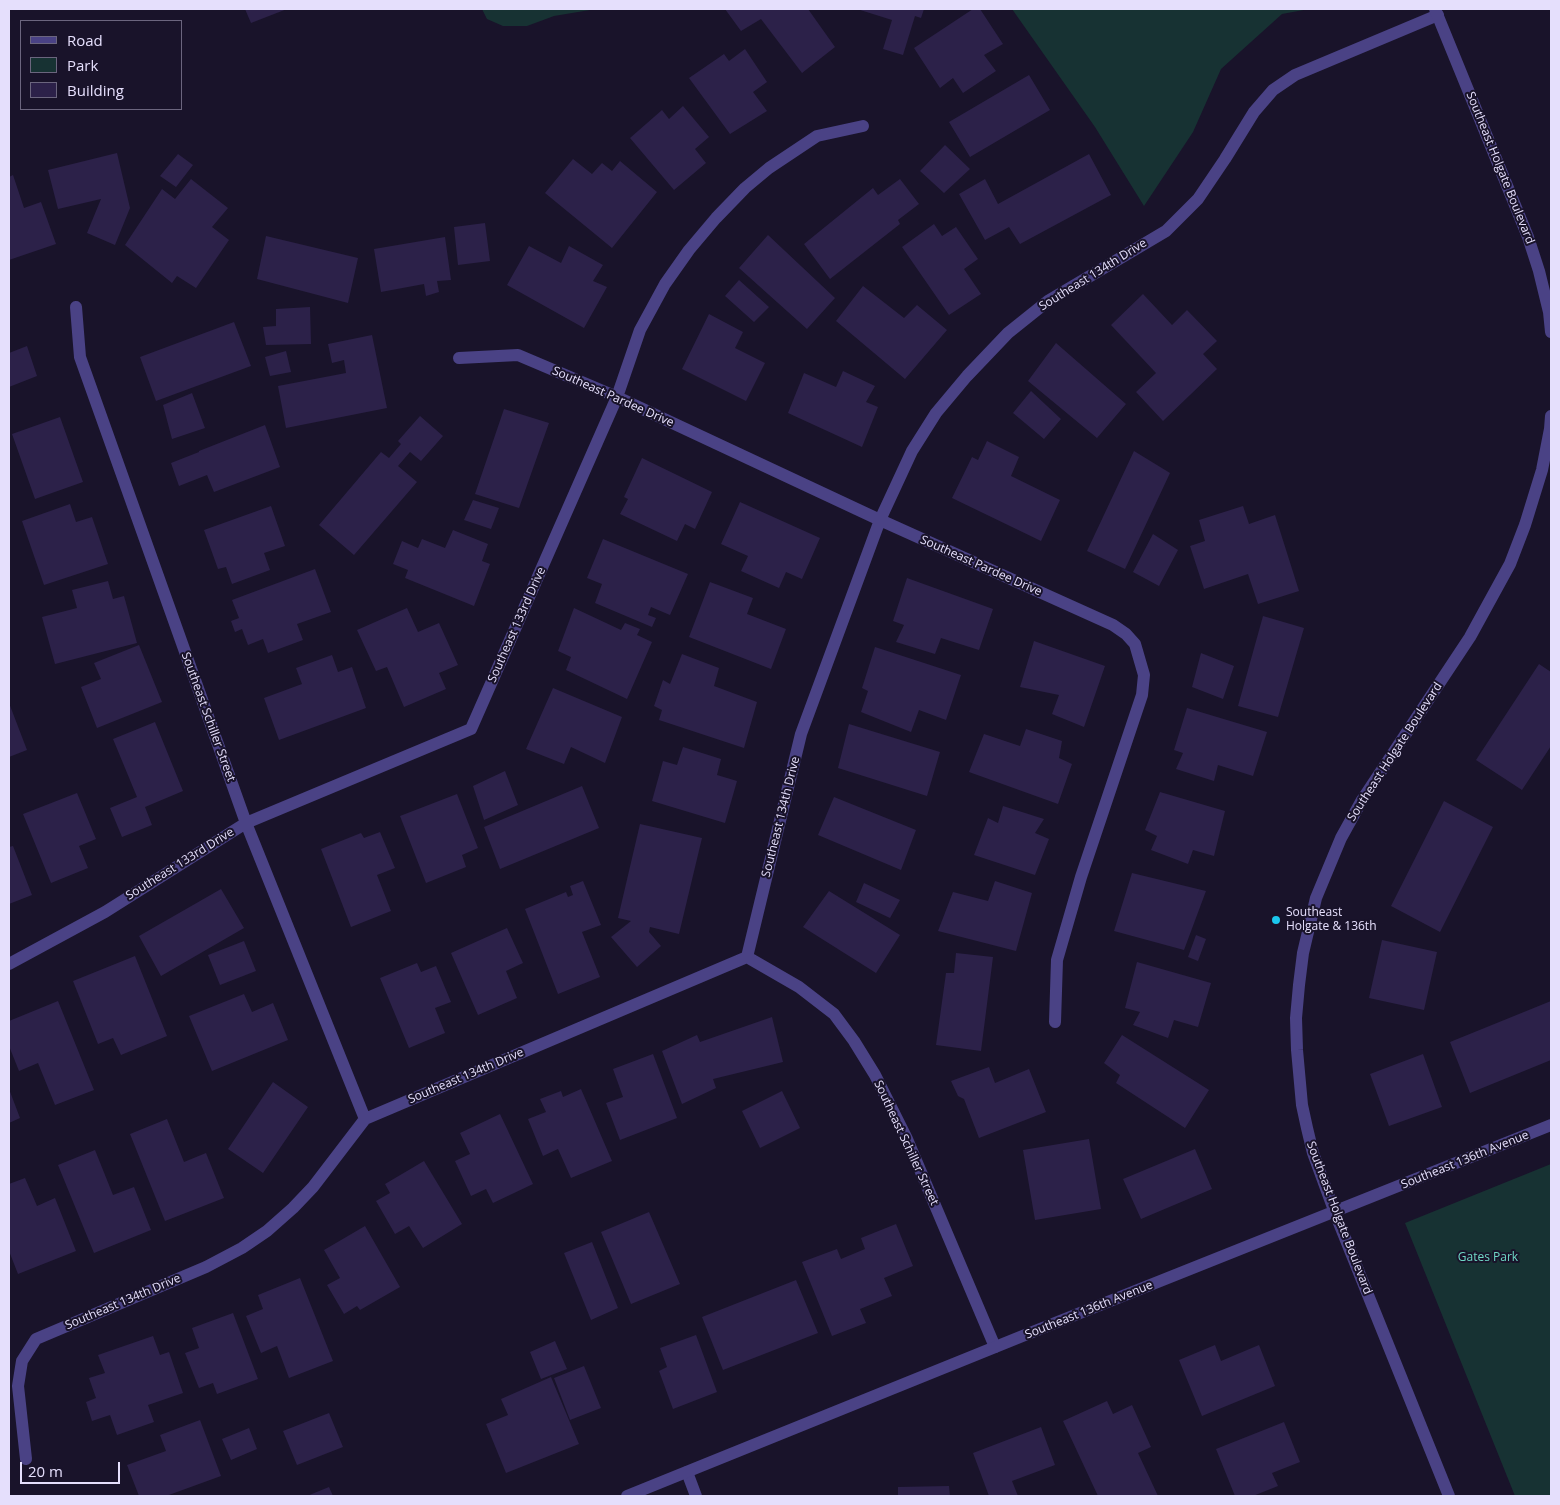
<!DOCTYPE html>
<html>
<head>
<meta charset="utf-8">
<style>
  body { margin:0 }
  #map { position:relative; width:1560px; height:1505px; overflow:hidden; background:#19132a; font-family:"Open Sans",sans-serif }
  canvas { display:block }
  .frame { position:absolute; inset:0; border:10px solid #e5dffc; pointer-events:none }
  .legend { position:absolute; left:20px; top:20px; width:162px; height:90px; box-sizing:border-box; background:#19132a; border:1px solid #6b657e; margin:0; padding:6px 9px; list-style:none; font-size:15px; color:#e5dffc }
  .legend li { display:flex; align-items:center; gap:10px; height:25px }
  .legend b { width:25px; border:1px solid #6b657e }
  .scale { position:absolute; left:20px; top:1462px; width:100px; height:22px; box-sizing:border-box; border:2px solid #e5dffc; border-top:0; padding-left:6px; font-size:15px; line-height:18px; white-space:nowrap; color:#e5dffc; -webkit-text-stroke:4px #19132a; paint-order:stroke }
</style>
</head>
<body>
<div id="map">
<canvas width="1560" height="1505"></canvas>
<div class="frame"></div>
<ul class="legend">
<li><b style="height:6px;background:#4a4285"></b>Road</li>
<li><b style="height:14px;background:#173233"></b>Park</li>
<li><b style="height:14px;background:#2c2149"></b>Building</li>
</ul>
<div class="scale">20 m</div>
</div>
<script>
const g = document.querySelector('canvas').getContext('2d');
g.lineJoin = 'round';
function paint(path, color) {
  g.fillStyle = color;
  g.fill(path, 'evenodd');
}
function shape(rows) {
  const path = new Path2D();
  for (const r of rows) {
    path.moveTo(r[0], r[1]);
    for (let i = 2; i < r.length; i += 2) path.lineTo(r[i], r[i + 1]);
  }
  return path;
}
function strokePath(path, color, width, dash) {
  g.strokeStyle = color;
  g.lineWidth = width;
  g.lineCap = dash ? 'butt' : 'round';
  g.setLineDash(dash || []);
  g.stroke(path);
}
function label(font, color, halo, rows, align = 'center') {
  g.font = font + ' "Open Sans",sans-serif';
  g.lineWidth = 4;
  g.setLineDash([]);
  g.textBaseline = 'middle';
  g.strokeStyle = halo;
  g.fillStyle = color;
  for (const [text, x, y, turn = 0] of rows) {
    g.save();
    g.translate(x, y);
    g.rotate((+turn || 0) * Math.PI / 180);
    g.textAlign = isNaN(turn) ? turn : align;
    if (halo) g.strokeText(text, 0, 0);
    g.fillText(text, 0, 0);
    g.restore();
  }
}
const green = shape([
  [482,9,596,9,554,16,527,26,503,26,487,19],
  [1012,9,1309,9,1282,14,1221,69,1193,132,1144,206,1095,127],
  [1551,1164,1551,1496,1515,1496,1405,1223]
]);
const building = shape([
  [245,9,287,9,251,23],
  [725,9,808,9,835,47,802,73,761,19,741,31],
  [857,9,924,9,921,18,915,16,903,55,883,49,892,20],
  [973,9,980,9,1003,44,984,55,996,71,963,93,953,78,940,88,914,48],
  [745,49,767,82,753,92,767,111,730,134,689,78,724,54,729,61],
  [1029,75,1050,110,970,157,949,122],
  [683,106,709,137,695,149,706,163,674,190,630,138,662,110,669,119],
  [945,145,970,169,944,193,920,171],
  [117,153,130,208,115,245,87,233,101,199,58,209,48,170],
  [178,154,193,165,176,187,160,176],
  [1089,154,1111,195,1020,244,1009,227,985,240,959,194,985,179,998,204],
  [573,159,592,174,602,163,612,171,620,161,657,192,612,248,545,193],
  [13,175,24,208,41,202,56,244,9,260,9,177],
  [191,179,228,208,212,227,229,240,196,288,177,276,172,283,125,245,162,189,175,199],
  [900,179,919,204,898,220,900,224,830,279,804,244,873,188,878,195],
  [485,223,490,261,458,265,454,227],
  [934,224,942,236,956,227,978,259,964,269,981,294,949,315,902,247],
  [768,235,835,298,807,329,739,268],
  [266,236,358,258,348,303,257,279],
  [445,237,451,280,437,281,439,292,426,296,424,284,381,292,374,249],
  [529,246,561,263,569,246,603,265,593,281,607,287,584,328,507,285],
  [739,280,769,307,754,322,725,296],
  [863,286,904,318,917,305,947,330,905,379,836,321],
  [1143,294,1172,325,1187,310,1217,341,1203,354,1217,369,1163,421,1136,392,1156,373,1111,325],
  [310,307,311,344,266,345,263,327,276,326,276,309],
  [709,314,743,332,735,348,765,363,746,401,682,369],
  [234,322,251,366,156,401,140,357],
  [372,335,387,408,286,428,278,386,346,373,344,360,332,363,328,344],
  [1056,343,1126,404,1097,438,1028,381],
  [27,346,37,376,9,387,9,353],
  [286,351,291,372,270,376,265,357],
  [843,371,875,386,866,402,878,407,862,447,788,413,804,373,836,387],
  [1031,391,1061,419,1044,439,1013,413],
  [192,393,205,428,172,439,163,405],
  [504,409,549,423,519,508,475,494],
  [420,416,443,436,421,461,410,452,398,466,417,482,354,555,319,525,381,452,389,458,401,444,398,441],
  [60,417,83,482,35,499,12,434],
  [265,425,280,467,214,492,207,475,179,486,171,463,199,452,199,451],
  [987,441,1019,457,1011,476,1060,500,1041,541,952,498,972,457,978,460],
  [1134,451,1170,473,1125,569,1087,551],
  [642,458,712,492,695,529,685,524,677,541,620,514,628,499,624,497],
  [473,500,499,508,491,529,464,520],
  [740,502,820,538,802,579,786,572,779,588,741,571,748,556,721,544],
  [70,504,76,522,92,517,108,564,44,585,22,521],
  [271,506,285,546,264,553,270,570,232,584,226,567,218,569,204,530],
  [1243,506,1249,524,1275,515,1299,591,1258,604,1248,574,1204,589,1190,546,1205,541,1199,520],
  [453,530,488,544,482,561,490,564,474,606,405,578,408,570,393,564,402,541,418,548,422,539,445,548],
  [1153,534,1178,550,1159,586,1133,572],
  [603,539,688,574,670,615,651,607,648,615,656,618,652,627,595,603,602,584,587,578],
  [315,569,331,612,297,624,303,640,268,653,263,639,248,645,242,629,235,632,231,621,239,618,232,600],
  [907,578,993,609,979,650,941,638,935,654,896,642,904,625,893,621],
  [108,581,113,599,124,596,137,643,55,664,42,617,77,608,72,590],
  [710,582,753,598,747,614,786,629,771,669,689,637],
  [407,608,418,632,439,623,458,665,439,673,446,689,404,707,387,667,376,671,357,630],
  [574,608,621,630,625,623,640,629,637,635,652,642,627,699,566,670,571,657,558,651],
  [1263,616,1304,628,1278,717,1238,706],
  [1034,641,1105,666,1084,727,1052,714,1059,695,1020,687],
  [139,645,162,702,97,728,81,687,101,679,94,663],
  [875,647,961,675,946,720,919,710,911,732,861,712,868,691,862,688],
  [1201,653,1234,666,1223,699,1192,687],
  [682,654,719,668,714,686,757,702,744,748,659,720,662,710,654,706,663,680,670,684],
  [332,655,338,672,352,667,366,708,279,740,264,698,302,684,296,668],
  [1539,664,1551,672,1551,746,1522,790,1476,760],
  [553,688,622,717,605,763,571,747,564,764,526,749],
  [9,703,27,750,9,757],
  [1187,708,1267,732,1253,776,1218,765,1214,781,1176,769,1183,753,1174,750],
  [155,722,183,791,145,807,152,825,122,837,110,808,137,797,113,739],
  [849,724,940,752,927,796,838,768],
  [1026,729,1062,741,1059,758,1072,764,1058,804,969,772,984,734,1020,746],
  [683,747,721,759,717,775,737,781,725,823,652,801,663,761,677,765],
  [505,771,518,805,484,820,473,786],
  [582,786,599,828,500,869,484,827],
  [1160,792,1225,811,1214,856,1193,850,1188,864,1151,850,1157,836,1145,830],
  [77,793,96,839,79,846,88,868,51,883,23,814],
  [457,794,478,848,462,855,466,867,426,883,400,816],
  [834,797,916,830,901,870,818,835],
  [1444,801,1493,827,1440,932,1391,906],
  [1003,806,1044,819,1035,833,1049,839,1035,875,974,855,988,818,998,823],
  [640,824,702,838,679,934,650,927,649,932,661,946,637,967,611,937,631,921,618,918],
  [380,832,395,868,377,875,391,911,351,927,321,849,361,833,364,838],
  [13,846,32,895,9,904,9,847],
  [1132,873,1206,891,1184,950,1114,931],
  [583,881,601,925,582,932,600,977,558,994,525,909,566,892,568,897,573,895,570,886],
  [995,881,1032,893,1016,951,938,931,953,892,988,901],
  [864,883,900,900,890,918,856,902],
  [221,889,244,928,161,976,139,936],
  [829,891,900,935,876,973,803,927],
  [507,928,523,963,506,971,517,998,478,1015,451,953],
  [1196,935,1206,939,1198,961,1188,957],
  [1382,940,1437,952,1424,1010,1369,998],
  [244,941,256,971,220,985,208,955],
  [956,953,993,957,981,1051,936,1045,946,973,954,973],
  [135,956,167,1036,121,1055,113,1038,98,1044,73,981],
  [1137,962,1211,983,1198,1027,1174,1020,1168,1038,1133,1025,1140,1012,1125,1008],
  [417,963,421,972,436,966,451,1002,435,1008,445,1033,409,1048,380,978],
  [244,994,252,1012,273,1003,288,1040,212,1071,189,1016],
  [58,1001,94,1090,55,1105,38,1063,19,1071,9,1046,9,1021],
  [1551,1001,1551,1060,1470,1093,1450,1042],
  [772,1017,783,1062,713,1079,716,1088,682,1104,662,1051,697,1035,700,1042],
  [1122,1035,1209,1090,1185,1128,1116,1083,1120,1075,1104,1063],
  [653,1054,677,1118,620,1140,606,1103,623,1097,613,1069],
  [1423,1054,1442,1107,1389,1126,1370,1074],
  [989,1067,995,1083,1029,1069,1046,1112,979,1138,964,1099,958,1096,951,1081],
  [273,1082,308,1107,263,1173,228,1149],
  [9,1089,20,1118,9,1123],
  [581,1089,612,1161,571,1178,558,1149,543,1156,528,1119,546,1112,540,1099,561,1091,563,1097],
  [782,1091,800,1128,760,1148,742,1111],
  [500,1114,533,1184,493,1203,486,1189,471,1196,455,1161,470,1154,460,1133],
  [167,1119,184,1162,206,1153,224,1198,165,1221,130,1134],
  [1089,1139,1101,1209,1035,1220,1023,1150],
  [1195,1149,1212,1189,1141,1219,1123,1179],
  [95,1150,113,1195,134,1187,151,1230,94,1253,58,1165],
  [424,1161,462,1224,423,1248,409,1226,395,1234,376,1201,390,1193,385,1184],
  [25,1178,37,1206,55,1198,76,1251,18,1274,9,1251,9,1184],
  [649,1212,680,1284,631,1304,601,1232],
  [896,1224,913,1266,884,1278,892,1296,860,1309,866,1323,832,1336,802,1262,837,1249,841,1259,865,1249,861,1238],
  [365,1226,400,1287,360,1310,357,1306,344,1314,327,1285,340,1278,324,1250],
  [592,1242,618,1308,591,1320,564,1253],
  [300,1278,333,1361,289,1378,277,1346,261,1353,246,1316,263,1309,258,1295],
  [796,1280,818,1333,723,1370,702,1317],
  [233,1313,258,1379,217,1394,213,1383,199,1388,185,1353,199,1348,192,1328],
  [696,1335,717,1392,673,1409,659,1371,667,1367,660,1348],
  [153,1336,160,1355,169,1352,183,1393,148,1405,154,1422,117,1435,110,1415,92,1421,86,1402,96,1398,89,1378,105,1373,98,1355],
  [555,1341,567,1369,541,1379,530,1352],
  [1215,1345,1221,1361,1259,1345,1275,1386,1202,1416,1179,1360],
  [584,1366,601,1408,570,1420,554,1378],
  [551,1377,579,1444,506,1473,486,1424,508,1415,501,1399],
  [1107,1401,1113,1414,1132,1405,1151,1447,1138,1453,1158,1496,1098,1496,1063,1421],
  [329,1413,343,1447,297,1465,283,1431],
  [200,1420,221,1476,166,1496,139,1496,127,1465,166,1451,160,1435],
  [1284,1422,1300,1462,1272,1473,1278,1486,1253,1496,1235,1496,1216,1449],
  [1041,1427,1055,1465,1012,1481,1018,1496,989,1496,973,1453],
  [249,1428,257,1449,231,1460,222,1439],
  [949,1486,950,1496,898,1496,898,1487],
  [329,1487,333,1496,307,1496]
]);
const minor = shape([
  [76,307,80,357,246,823,365,1119],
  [459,358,518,355,617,397,880,520,1113,625,1126,634,1135,644,1144,675,1142,695,1081,877,1057,960,1055,1022],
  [747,957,801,734,880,520,912,451,936,413,967,376,1008,333,1048,301,1166,231,1198,199,1225,159,1254,112,1273,90,1295,75,1438,15],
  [747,957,799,987,834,1014,854,1041,875,1075,907,1139,995,1347],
  [9,964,105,912,246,823,471,729,617,397,640,330,665,284,689,250,716,218,745,188,769,168,817,136,863,126],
  [1335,1213,1449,1496],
  [26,1459,18,1386,22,1361,36,1339,206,1267,242,1248,267,1231,293,1208,313,1187,365,1119,747,957],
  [687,1472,696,1496]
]);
const tertiary = shape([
  [1435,9,1528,237,1539,271,1549,312,1551,332],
  [1335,1213,1313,1153,1307,1128,1302,1105,1297,1050,1296,1018,1299,985,1303,953,1316,898,1341,838,1362,800,1470,637,1510,564,1525,525,1542,470,1550,429,1551,416],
  [627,1496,1025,1335,1551,1125]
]);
const markers = [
  [1276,920,5,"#1bc7ed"]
];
const streetNames = [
  ["Southeast Holgate Boulevard",1500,168,68],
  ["Southeast 134th Drive",1093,275,-32],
  ["Southeast Pardee Drive",613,397,24],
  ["Southeast Pardee Drive",981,566,24],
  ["Southeast 133rd Drive",517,625,-66],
  ["Southeast Schiller Street",208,717,70],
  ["Southeast Holgate Boulevard",1395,752,-57],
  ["Southeast 134th Drive",781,817,-76],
  ["Southeast 133rd Drive",180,864,-32],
  ["Southeast 134th Drive",466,1076,-23],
  ["Southeast Schiller Street",906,1143,65],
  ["Southeast 136th Avenue",1465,1160,-22],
  ["Southeast Holgate Boulevard",1339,1218,69],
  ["Southeast 134th Drive",123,1302,-23],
  ["Southeast 136th Avenue",1089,1310,-22]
];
const poiNames = [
  ["Southeast",1286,913],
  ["Holgate & 136th",1286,927]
];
const parkNames = [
  ["Gates Park",1488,1258]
];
paint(green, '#173233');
paint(building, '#2c2149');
strokePath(minor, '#4a4285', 12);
strokePath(tertiary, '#4a4285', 12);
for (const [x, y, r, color] of markers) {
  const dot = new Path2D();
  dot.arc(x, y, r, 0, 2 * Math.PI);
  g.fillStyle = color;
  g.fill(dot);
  strokePath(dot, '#19132a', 2);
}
label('12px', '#e5dffc', '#19132a', streetNames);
label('12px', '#e5dffc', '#19132a', poiNames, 'left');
label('12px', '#6fd8c6', '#19132a', parkNames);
</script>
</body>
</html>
